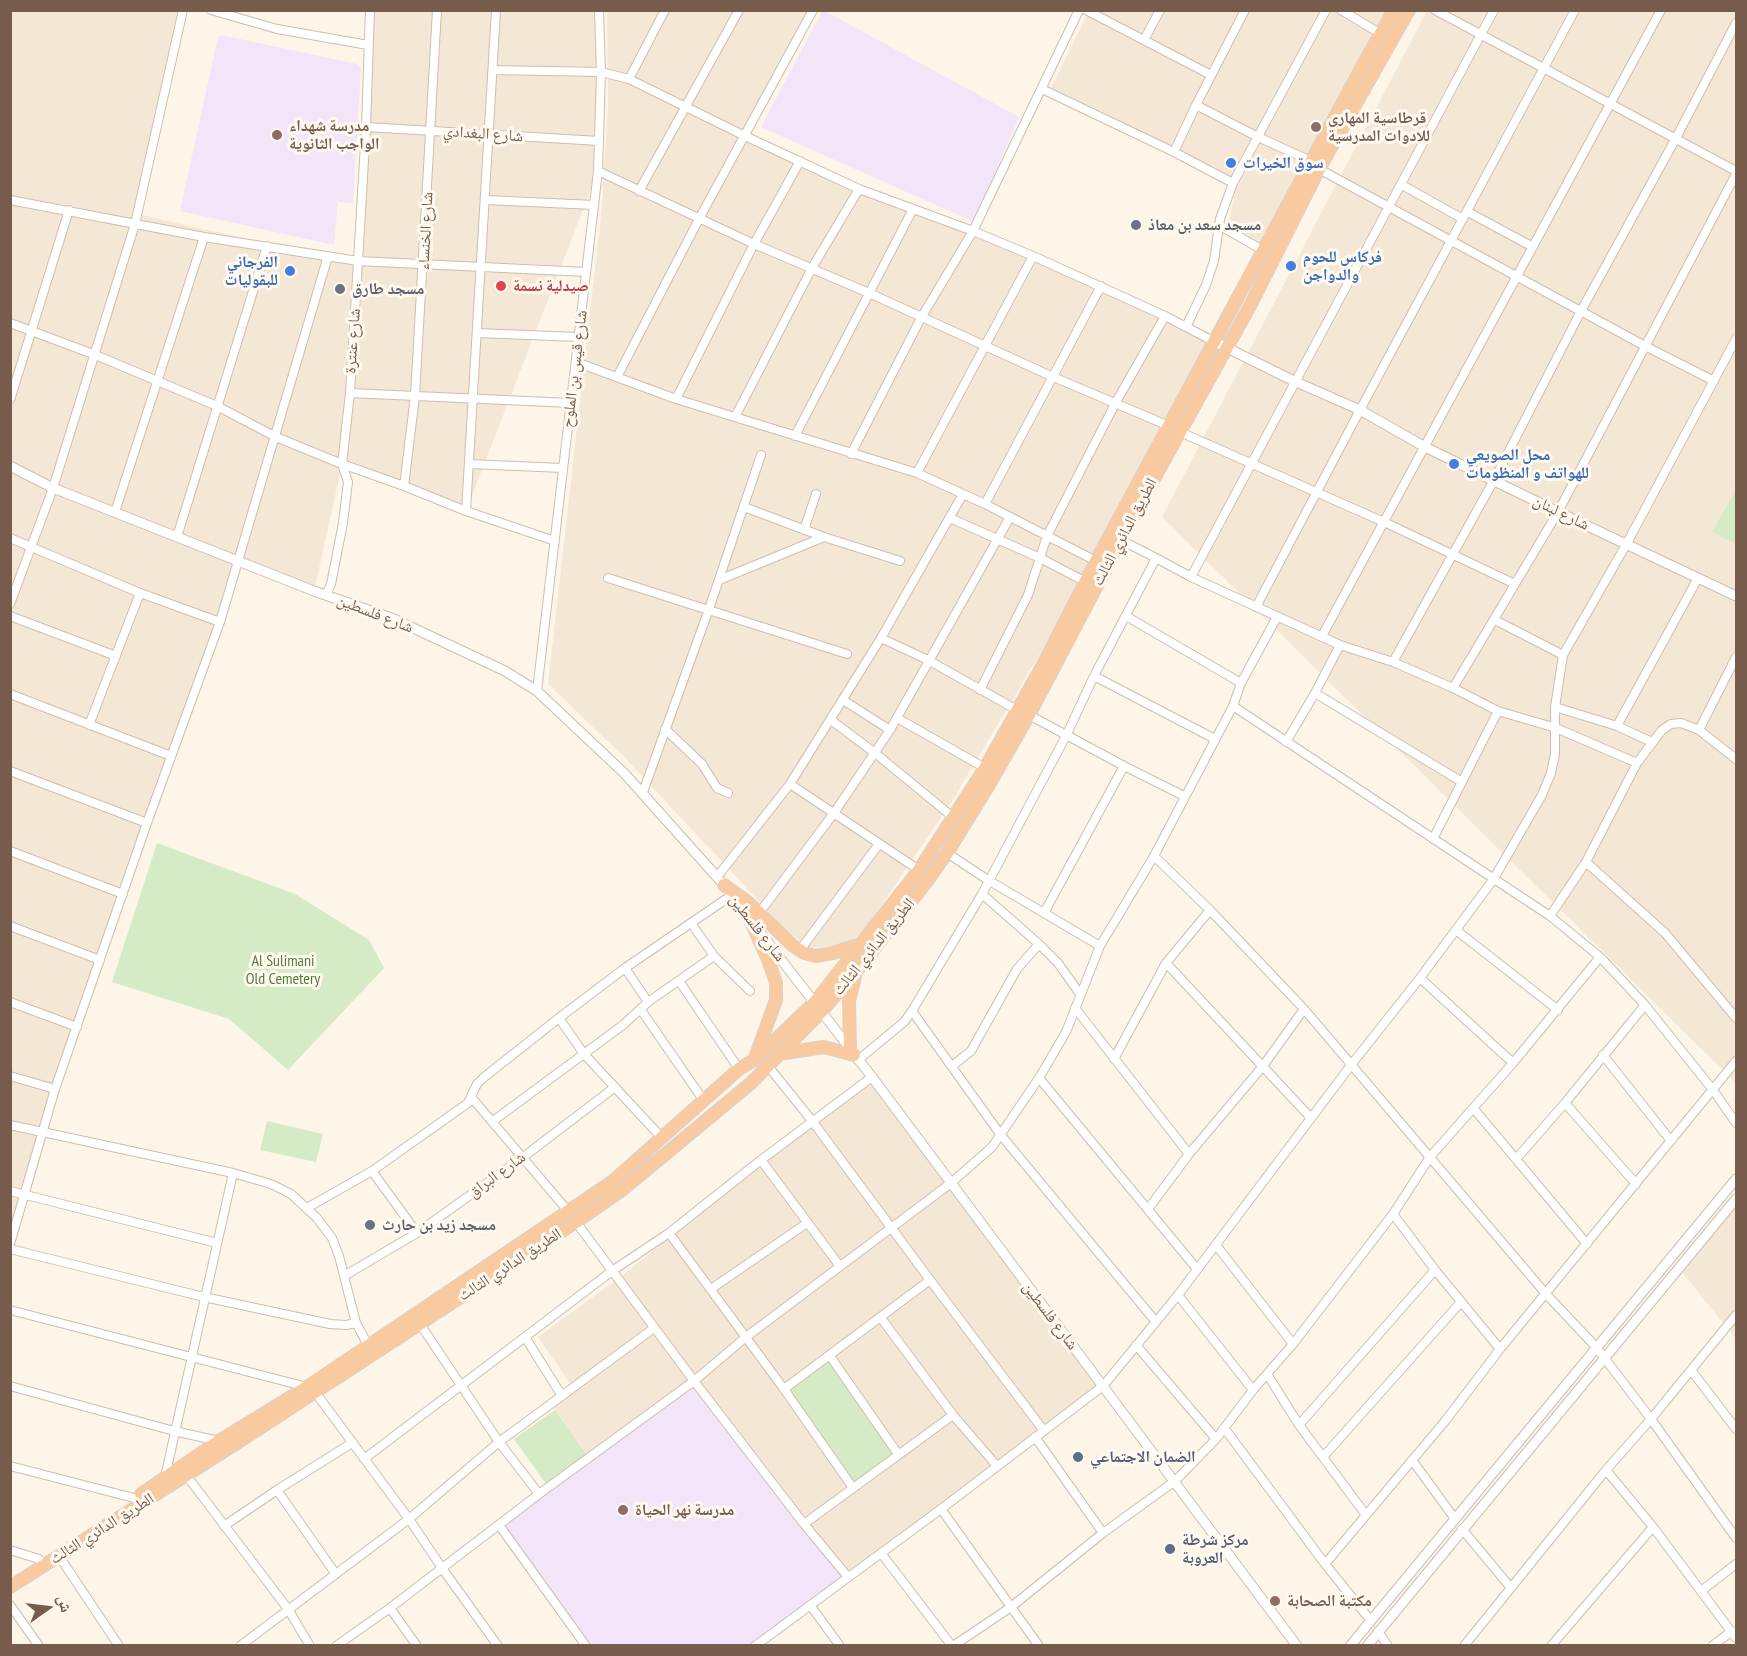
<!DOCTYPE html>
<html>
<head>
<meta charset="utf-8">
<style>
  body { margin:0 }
  #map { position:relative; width:1747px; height:1656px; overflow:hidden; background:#fdf5e8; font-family:"PT Sans Narrow","Noto Naskh Arabic",sans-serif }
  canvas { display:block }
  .frame { position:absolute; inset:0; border:12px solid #785c4b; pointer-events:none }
  .north { position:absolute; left:18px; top:1578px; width:60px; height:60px; -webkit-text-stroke:4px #fff9ef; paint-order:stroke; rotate:76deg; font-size:16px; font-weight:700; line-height:24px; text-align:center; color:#785c4b }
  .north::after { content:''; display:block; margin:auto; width:21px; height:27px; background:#785c4b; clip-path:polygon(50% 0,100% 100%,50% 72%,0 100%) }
</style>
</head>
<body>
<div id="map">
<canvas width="1747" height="1656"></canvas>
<div class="frame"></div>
<div class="north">ش</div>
</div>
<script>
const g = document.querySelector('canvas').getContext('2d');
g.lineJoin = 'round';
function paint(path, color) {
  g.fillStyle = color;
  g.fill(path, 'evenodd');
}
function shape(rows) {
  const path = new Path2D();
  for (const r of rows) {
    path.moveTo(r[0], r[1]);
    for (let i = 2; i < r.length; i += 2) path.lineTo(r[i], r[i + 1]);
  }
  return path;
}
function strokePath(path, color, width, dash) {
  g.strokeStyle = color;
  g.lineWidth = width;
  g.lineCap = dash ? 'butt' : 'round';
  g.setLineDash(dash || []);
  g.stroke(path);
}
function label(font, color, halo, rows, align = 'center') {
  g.font = font + ' "PT Sans Narrow","Noto Naskh Arabic",sans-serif';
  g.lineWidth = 6;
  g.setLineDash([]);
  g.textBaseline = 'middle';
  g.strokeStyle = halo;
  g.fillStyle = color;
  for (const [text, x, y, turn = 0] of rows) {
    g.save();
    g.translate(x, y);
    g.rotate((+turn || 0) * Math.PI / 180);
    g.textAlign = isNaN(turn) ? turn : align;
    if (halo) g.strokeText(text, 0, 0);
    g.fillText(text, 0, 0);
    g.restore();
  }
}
const residential = shape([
  [11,11,183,11,137,214,295,250,358,261,370,11,597,11,601,72,598,171,466,511,342,465,314,591,239,563,77,1027,11,1244],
  [607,11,813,11,745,135,858,189,1036,262,1213,342,1096,560,952,801,862,934,841,945,809,948,783,927,624,757,548,684,602,206,608,103],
  [1089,11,1388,11,1263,246,1229,222,1236,188,1051,88],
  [1427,11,1736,11,1736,1083,1162,517],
  [872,1077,1103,1386,848,1577,804,1524,587,1455,552,1405,574,1389,538,1337,619,1278],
  [1736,1206,1736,1339,1682,1272]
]);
const education = shape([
  [823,10,1019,117,974,222,761,127],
  [221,35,357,64,361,68,353,203,338,202,334,245,180,211,218,37],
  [693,1384,843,1577,752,1645,589,1645,501,1525]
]);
const green = shape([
  [1736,490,1736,544,1712,532],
  [157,843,295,894,369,940,384,968,288,1070,229,1019,112,982],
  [267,1121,323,1134,316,1162,260,1150],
  [830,1356,898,1454,853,1488,784,1389],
  [555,1410,587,1455,546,1484,514,1439]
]);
const minor = shape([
  [211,10,277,29,368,45],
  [1086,10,1211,75],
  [1341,10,1381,34],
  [1435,10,1736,171],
  [1144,40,1160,10],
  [493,70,601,72,629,79,745,136,859,189,973,231,1033,256,1165,316,1215,342],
  [629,79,665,10],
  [1042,89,1174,152,1233,183],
  [1196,105,1258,137,1313,162],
  [366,127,599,141],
  [1174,152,1196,105,1245,10],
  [1319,169,1645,346,1714,381],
  [598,171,754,244,869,293,1051,376,1169,426],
  [1402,185,1463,219],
  [639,191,739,10],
  [10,200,204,237,358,261,586,272],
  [486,200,594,205],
  [1468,212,1533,247],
  [1219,225,1264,251],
  [10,323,93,354,217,406,276,437,342,464,404,486,466,511,555,541],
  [1186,327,1206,285,1214,261,1220,219,1233,183,1326,10],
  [477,333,579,337],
  [576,362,676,399,917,473,985,504,1096,561],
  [617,377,699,219,813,10],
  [350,393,571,403],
  [676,399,754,244,800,161],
  [10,400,69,210],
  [735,417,812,268,859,189],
  [1180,432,1384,522,1515,584],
  [795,436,913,209],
  [851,454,921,318,973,231,1079,10],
  [469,464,563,468],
  [917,473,1033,256],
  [404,486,415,396,437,10],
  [985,504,1101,286],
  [744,507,824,537,900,561],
  [466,511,496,10],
  [115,512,204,237],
  [950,518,1040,558,1086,582],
  [804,530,816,494],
  [177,537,267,246],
  [10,538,140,593,220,622],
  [1121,540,1156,558],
  [1191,577,1494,10],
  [608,578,847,654],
  [719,580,824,537],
  [326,595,331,584,343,523,348,482,342,464,350,393,358,261,366,127,370,10],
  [10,604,53,488,135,224,183,10],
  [1256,607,1360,410,1575,10],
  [10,616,116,656],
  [1126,616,1241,683],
  [1495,620,1563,655],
  [1322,636,1661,10],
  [881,638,928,660,1017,710],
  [1393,662,1494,480,1581,311,1676,138,1736,23],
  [1094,676,1215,739],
  [1453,688,1558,512,1736,174],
  [980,690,1028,595,1047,536,1116,402,1165,316],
  [537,691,598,171,601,72,599,10],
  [1315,693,1462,782],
  [10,694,171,756],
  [843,700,890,730],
  [1233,706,1550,916,1600,957,1645,1005,1713,1090,1736,1123],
  [1555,707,1617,726,1698,578],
  [1029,715,1124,766,1044,913],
  [897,718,985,768],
  [831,720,875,753,954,818],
  [89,725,140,593],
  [1617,726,1652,742],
  [665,729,702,764,717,788,728,793],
  [1699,730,1736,657],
  [1286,742,1315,693,1340,645],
  [1637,763,1662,730,1671,724,1681,723,1699,730,1736,759],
  [1124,766,1184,796],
  [10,771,147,823],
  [790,784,919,870],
  [643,792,709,609,761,455],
  [1433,839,1498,711],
  [10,851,123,894],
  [947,853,988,880,1100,946],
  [1154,856,1210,910,1304,1009,1546,1294,1596,1347,1651,1419,1736,1538],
  [1586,862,1665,933,1736,1018],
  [717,877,790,784,881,638,963,494],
  [760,912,834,813,890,730,1010,517],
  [10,926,100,960],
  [1456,930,1558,1010],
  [1039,944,1058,963,1080,994],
  [800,950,879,844],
  [714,956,750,991],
  [1166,963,1311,1118],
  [625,968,648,1002],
  [1420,978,1513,1063],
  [679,981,739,1069],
  [10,1002,77,1027],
  [1075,1008,1189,1154],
  [641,1010,704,1101],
  [912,1011,1000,1134,1156,1322],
  [559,1018,584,1054,662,1138],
  [1603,1055,1671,1141],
  [1114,1059,1166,963,1210,910],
  [858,1060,904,1022,912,1011,982,894,1066,736,1094,676,1156,558,1191,577,1340,645,1393,662,1453,688,1498,711,1556,728,1637,763,1586,862,1550,916],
  [768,1066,813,1122,930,1280,1044,1431],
  [952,1066,971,1051,1017,969,1039,944,982,894],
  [10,1076,55,1089],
  [1039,1078,1197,1269],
  [472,1098,568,1211],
  [1565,1103,1636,1184],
  [1474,1109,1587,1244],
  [493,1121,623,1025,648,1002,714,956,691,923],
  [10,1125,233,1173,271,1184,291,1194,317,1218,332,1238,339,1256,356,1323,368,1345],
  [1517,1158,1565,1103,1645,1005],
  [761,1160,839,1265],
  [372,1171,417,1233],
  [10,1191,217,1243],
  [307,1208,372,1171,468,1103,477,1084,483,1078,559,1018,625,968,732,895],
  [1148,1209,1189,1154,1263,1066,1304,1009],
  [1393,1214,1435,1270,1500,1349],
  [576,1222,694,1381,804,1524,848,1577],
  [669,1233,784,1389,853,1488],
  [10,1244,55,1089,147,823,220,622,328,256],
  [1216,1245,1293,1344],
  [10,1249,204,1297,330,1324,346,1325,356,1323],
  [344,1276,417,1233,522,1158,615,1087],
  [711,1289,807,1223],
  [1178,1295,1253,1390],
  [10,1310,307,1387],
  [881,1318,953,1415,997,1466],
  [420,1324,499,1442,539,1494],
  [525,1337,562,1396],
  [1136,1345,1216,1439],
  [830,1356,898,1454],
  [1691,1370,1736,1429],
  [1267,1374,1299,1425,1366,1515],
  [10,1386,174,1431,219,1441],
  [784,1389,930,1280],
  [315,1392,409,1519,442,1568,498,1646],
  [1299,1425,1435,1270],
  [1225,1429,1325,1564,1371,1621],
  [1035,1437,1103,1533],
  [1323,1457,1461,1302],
  [364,1459,612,1271,669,1233,761,1160,872,1077],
  [1412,1460,1455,1519],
  [10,1466,134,1498],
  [1606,1470,1653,1527,1736,1638],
  [186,1475,288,1609,310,1646],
  [165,1477,233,1173],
  [941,1509,1039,1646],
  [804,1524,953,1415],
  [499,1525,586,1646],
  [224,1526,277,1490],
  [1462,1529,1511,1588],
  [10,1550,39,1559],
  [881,1553,952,1646],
  [59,1556,119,1646],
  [1325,1564,1446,1420,1500,1349,1736,1061],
  [335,1573,277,1490,352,1443],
  [1701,1591,1736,1564],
  [10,1605,39,1646],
  [810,1605,840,1646],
  [390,1608,417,1646],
  [1378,1631,1388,1646],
  [240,1646,409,1519,499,1442,654,1328],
  [336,1646,390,1608,539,1494,694,1381,746,1337,951,1183,992,1147,1039,1078,1066,1032,1100,946,1154,856,1233,706,1241,683,1277,617],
  [755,1646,941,1509,1103,1386,1178,1295,1351,1065,1420,978,1493,880,1542,795,1551,773,1555,754,1555,707,1563,655,1627,543,1736,339],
  [953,1646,1011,1607,1103,1533,1175,1481,1216,1439,1253,1390,1293,1344,1393,1214,1430,1157,1513,1063,1600,957],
  [1464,1646,1606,1470,1651,1419,1736,1315],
  [1551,1646,1653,1527],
  [1712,1646,1732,1631]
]);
const tertiary = shape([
  [1215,342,1294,381,1360,410,1425,447,1558,512,1736,596],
  [10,466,53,488,314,591,394,619,505,671,537,691,625,774,717,877,750,917],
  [759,931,872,1077,1297,1646],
  [1350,1646,1736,1179],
  [1367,1646,1736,1199]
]);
const trunk = shape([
  [724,885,749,903,792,945,804,953,816,956,833,953,861,944],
  [747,913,769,962,776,983,776,1000,755,1058],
  [850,1049,849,1001,855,977],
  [779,1054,824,1047,854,1055],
  [141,1494,219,1441,307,1387,613,1181,739,1069,754,1060,815,1002,919,870,985,768,1045,661,1096,561,1364,63,1394,10],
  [10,1587,243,1439,576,1222,622,1190,751,1083,822,1011,856,972,928,880,947,853,990,783,1029,715,1141,502,1250,306,1319,169,1409,10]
]);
const markers = [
  [1316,127,6,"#8d6e63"],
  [277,135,6,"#8d6e63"],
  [1231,163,6,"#3f7fe0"],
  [1136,225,6,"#6b7280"],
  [1291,266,6,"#3f7fe0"],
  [290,271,6,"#3f7fe0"],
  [501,286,6,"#e0444e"],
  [340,289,6,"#6b7280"],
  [1454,464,6,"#3f7fe0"],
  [370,1225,6,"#6b7280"],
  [1078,1457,6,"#5c6f8a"],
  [623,1510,6,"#8d6e63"],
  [1170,1549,6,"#5c6f8a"],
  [1275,1601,6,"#8d6e63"]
];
const educationNames = [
  ["قرطاسية المهاري",1328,118],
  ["للادوات المدرسية",1328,136],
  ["مدرسة شهداء",289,126],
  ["الواجب الثانوية",289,144],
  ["مدرسة نهر الحياة",635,1510],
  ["مكتبة الصحابة",1287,1601]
];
const streetNames = [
  ["شارع البغدادي",483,134,4],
  ["شارع الخنساء",426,231,-87],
  ["شارع عنترة",353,341,-86],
  ["شارع قيس بن الملوح",575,369,-83],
  ["شارع لبنان",1561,513,26],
  ["الطريق الدائري الثالث",1125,532,-62],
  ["شارع فلسطين",375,614,21],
  ["شارع فلسطين",757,928,52],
  ["الطريق الدائري الثالث",874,947,-51],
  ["شارع البراق",497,1175,-36],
  ["الطريق الدائري الثالث",510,1265,-33],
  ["شارع فلسطين",1050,1316,53],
  ["الطريق الدائري الثالث",102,1529,-32]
];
const shopNames = [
  ["سوق الخيرات",1243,163],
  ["فركاس للحوم",1303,257],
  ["والدواجن",1303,275],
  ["الفرجاني",278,262,"right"],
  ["للبقوليات",278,280,"right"],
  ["محل الصويعي",1466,455],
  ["للهواتف و المنظومات",1466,473]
];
const worshipNames = [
  ["مسجد سعد بن معاذ",1148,225],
  ["مسجد طارق",352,289],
  ["مسجد زيد بن حارث",382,1225]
];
const healthNames = [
  ["صيدلية نسمة",513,286]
];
const parkNames = [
  ["Al Sulimani",283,961],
  ["Old Cemetery",283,979]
];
const serviceNames = [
  ["الضمان الاجتماعي",1090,1457],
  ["مركز شرطة",1182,1540],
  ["العروبة",1182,1558]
];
paint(residential, '#f5e7d6');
paint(education, '#f2e4f9');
paint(green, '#d4ebc5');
strokePath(minor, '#cfbdad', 10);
strokePath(tertiary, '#cfbdad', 11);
strokePath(trunk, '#d9d1cd', 14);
strokePath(minor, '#fff', 8);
strokePath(tertiary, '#fff', 9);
strokePath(trunk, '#f9ca9f', 12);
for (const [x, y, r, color] of markers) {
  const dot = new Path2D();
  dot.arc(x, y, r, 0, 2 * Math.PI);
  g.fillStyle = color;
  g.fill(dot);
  strokePath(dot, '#fff9ef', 2);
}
label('bold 16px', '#785e54', '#fff9ef', educationNames, 'left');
label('16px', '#785c4b', '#fff9ef', streetNames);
label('bold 16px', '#366cbe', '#fff9ef', shopNames, 'left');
label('bold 16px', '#5b616d', '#fff9ef', worshipNames, 'left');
label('bold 16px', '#be3a42', '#fff9ef', healthNames, 'left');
label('16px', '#537e42', '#fff9ef', parkNames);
label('bold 16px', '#4e5e75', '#fff9ef', serviceNames, 'left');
</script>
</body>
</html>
